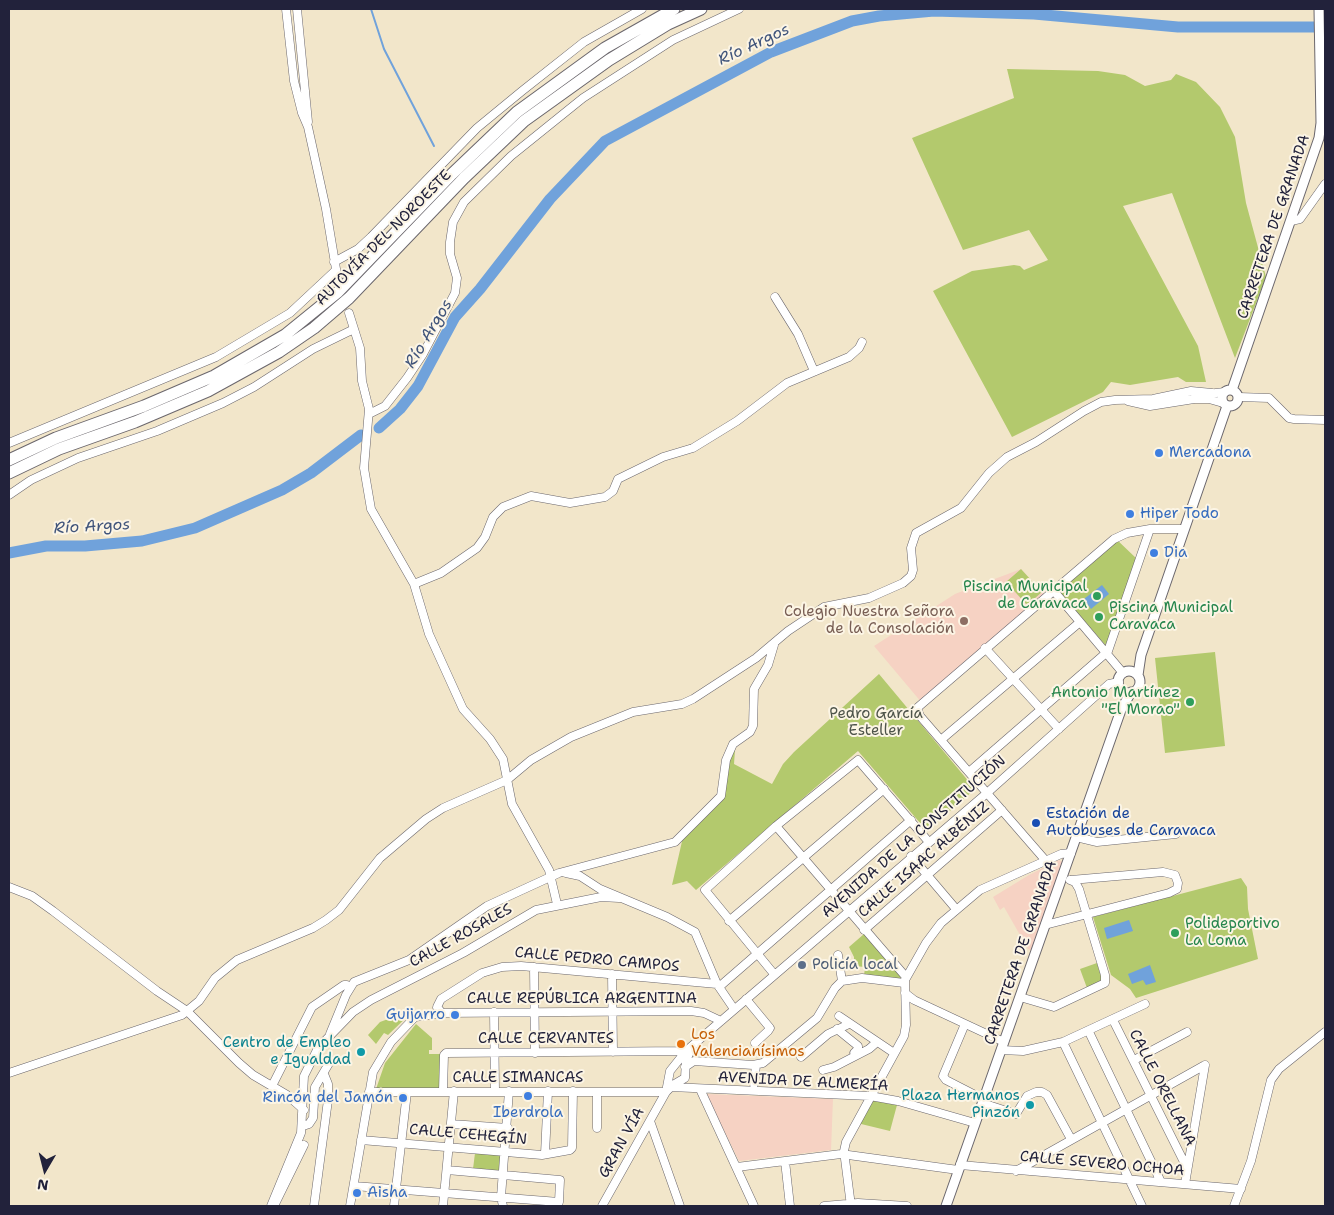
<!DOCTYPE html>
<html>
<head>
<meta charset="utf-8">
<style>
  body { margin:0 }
  #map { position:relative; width:1334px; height:1215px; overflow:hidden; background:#f2e6ca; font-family:"Shantell Sans",sans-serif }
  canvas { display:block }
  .frame { position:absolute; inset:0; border:10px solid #22223b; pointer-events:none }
  .north { position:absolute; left:20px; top:1145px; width:50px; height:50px; -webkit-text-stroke:4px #fcf5e5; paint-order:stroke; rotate:188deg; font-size:14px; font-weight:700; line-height:20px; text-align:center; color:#22223b }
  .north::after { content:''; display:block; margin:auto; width:18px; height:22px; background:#22223b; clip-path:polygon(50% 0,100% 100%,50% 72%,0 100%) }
</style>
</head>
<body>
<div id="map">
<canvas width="1334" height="1215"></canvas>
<div class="frame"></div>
<div class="north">N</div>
</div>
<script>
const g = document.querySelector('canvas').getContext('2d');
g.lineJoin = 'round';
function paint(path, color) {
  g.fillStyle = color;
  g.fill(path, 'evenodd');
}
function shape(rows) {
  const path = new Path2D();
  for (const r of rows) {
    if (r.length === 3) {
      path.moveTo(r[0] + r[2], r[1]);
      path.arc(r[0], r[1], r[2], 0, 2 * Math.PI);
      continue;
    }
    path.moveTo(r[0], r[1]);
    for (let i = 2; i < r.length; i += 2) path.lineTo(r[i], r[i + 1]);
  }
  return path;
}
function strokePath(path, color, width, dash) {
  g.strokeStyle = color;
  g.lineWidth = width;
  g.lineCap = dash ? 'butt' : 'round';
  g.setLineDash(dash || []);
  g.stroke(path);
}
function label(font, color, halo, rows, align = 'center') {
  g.font = font + ' "Shantell Sans",sans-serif';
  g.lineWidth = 4;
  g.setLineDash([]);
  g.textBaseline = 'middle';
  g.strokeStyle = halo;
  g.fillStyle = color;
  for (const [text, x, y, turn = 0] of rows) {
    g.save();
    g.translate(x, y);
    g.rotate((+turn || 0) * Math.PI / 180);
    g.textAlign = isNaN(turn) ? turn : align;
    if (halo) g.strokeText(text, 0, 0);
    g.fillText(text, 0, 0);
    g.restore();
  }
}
const built = shape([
  [1021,569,1046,596,922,703,874,646,955,594],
  [1059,860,1063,862,1033,951,1028,949,1004,907,1000,910,993,897,1029,875],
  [706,1094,833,1099,831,1150,739,1161]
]);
const green = shape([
  [1007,69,1098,71,1125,75,1145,86,1171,80,1176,74,1196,82,1220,107,1235,137,1246,203,1266,277,1235,358,1172,193,1123,206,1198,346,1206,382,1186,382,1178,377,1130,385,1111,382,1103,392,1012,437,933,291,972,271,1014,265,1020,266,1024,270,1048,260,1029,230,963,250,912,138,1014,98],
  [1115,538,1137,559,1107,647,1056,588],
  [1021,569,1042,592,1027,605,1006,582],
  [1215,652,1225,746,1165,753,1155,658],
  [879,674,975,789,927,831,858,751,696,890,687,881,672,885,683,837,715,805,732,751,735,750,734,764,772,784,783,764,794,752],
  [1241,878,1247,887,1248,909,1258,959,1136,998,1130,989,1111,975,1093,917],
  [864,934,900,976,901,979,864,976,865,967,854,966,854,957,849,947],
  [1097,963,1102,980,1087,988,1080,969],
  [410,1011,411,1013,388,1035,384,1033,376,1044,368,1035,380,1022],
  [416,1024,432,1038,432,1050,429,1050,429,1054,440,1054,440,1088,376,1089,385,1063],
  [870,1100,897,1105,890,1131,857,1123],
  [475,1153,502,1155,501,1171,473,1169]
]);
const water = shape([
  [1102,585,1109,594,1091,609,1084,599],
  [1129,920,1133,931,1107,939,1104,928],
  [1150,965,1156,982,1146,985,1143,980,1132,984,1128,974]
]);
const stream = shape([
  [371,9,384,49,434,146]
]);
const river = shape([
  [379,428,400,409,418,386,455,317,480,289,550,199,605,141,771,52,852,21,879,16,934,11,1034,14,1178,27,1325,27],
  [9,553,46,546,85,546,142,541,195,528,282,490,311,473,361,435]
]);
const minor = shape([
  [286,9,294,81,302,113,308,127,326,209,338,281],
  [297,9,308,122],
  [1291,221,1300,219,1325,184],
  [334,262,358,249,371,237,477,128,522,91,584,42,642,9],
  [775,297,798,334,814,371],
  [349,313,360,348,362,381,369,409,364,468,371,509,414,584,429,634,463,709,490,739,503,759,512,804,549,870,557,904],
  [1207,394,1225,392],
  [1239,397,1269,398,1289,418,1294,419,1325,420],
  [1128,401,1150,406,1194,399,1209,399,1223,403],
  [369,414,385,406,407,378,423,354,455,293,457,278,450,254,450,242,453,222,464,202,511,156,583,98,673,40,739,9],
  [9,443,216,357,290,313,335,271],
  [9,495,31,480,78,458,157,431,223,403,254,387,313,349,354,329],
  [414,584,441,573,477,548,485,537,493,517,503,507,531,496,570,503,605,497,613,491,618,479,663,457,693,448,737,421,787,383,849,357,859,348,862,342],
  [1053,590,1123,673],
  [985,648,1059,729],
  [1107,654,1150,529],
  [942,739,1080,622],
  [969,772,1106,653],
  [776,826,906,977],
  [1076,837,1097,842,1176,834],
  [911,856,956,909],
  [1046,861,920,716,917,708,1114,539,1127,533,1150,529,1184,529],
  [566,873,580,876,600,889,667,917,695,932,717,984,734,1009],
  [9,887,32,896,53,911,157,991,187,1011,239,1063,253,1075,287,1095,304,1110],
  [729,921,884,789],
  [1045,925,1169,893,1177,889,1178,883,1175,875,1163,872,1071,880],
  [864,930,1002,810],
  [838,955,842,981],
  [534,967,535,1053],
  [612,974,613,1052],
  [774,974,705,890,776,826,858,760,928,841],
  [719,987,911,820],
  [905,993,914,1000,1004,1042],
  [1020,997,1054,1007,1105,983,1105,975,1079,889,1075,882,1070,880],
  [746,999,770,1028,768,1031,755,1043],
  [494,1012,495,1091],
  [442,1013,437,1007,441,999,482,973,502,967,521,966,717,984],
  [839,1016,894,1053],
  [1113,1020,1187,1168],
  [965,1024,943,1076,946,1080,983,1099],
  [837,1029,858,1046,858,1049,854,1053,855,1055],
  [1089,1032,1161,1182],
  [330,1034,346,995,354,982,409,960,487,906,559,873,675,842,721,796,726,760,733,744,750,732,753,726,754,689,768,665,774,645],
  [1063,1042,1142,1206],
  [1001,1050,1023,1051,1063,1042,1145,1004],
  [801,1057,828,1034,849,1024],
  [1134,1060,1187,1032],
  [685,1067,694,1061,753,1065,763,1063,817,1018,835,988,842,981,862,978,904,983],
  [823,1070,834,1067,869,1049,877,1042],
  [9,1073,182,1015,199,1001,215,978,237,960,313,928,326,920,339,910,380,858,426,819,443,808,507,780,531,760,571,737,633,712,682,704,693,699,756,658,788,631,824,607,869,598,903,583,911,576,913,570,911,548,916,533,961,508,989,473,1007,457,1036,442,1084,411,1101,402,1115,400,1153,399,1191,391,1212,393],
  [754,1084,756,1065],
  [272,1086,312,1007,344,985,347,985,349,988],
  [671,1087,870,1096,898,1101,975,1123],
  [700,1089,754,1206],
  [443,1091,444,1055,446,1053,686,1051],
  [369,1092,666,1092],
  [597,1092,597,1128],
  [666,1092,670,1071,686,1051,987,793,1109,684,1119,682],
  [982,1103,1016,1114,1027,1096,1036,1092,1042,1092,1047,1095,1071,1139],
  [650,1121,680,1206],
  [451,1124,508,1128],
  [303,1126,309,1124,313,1118,315,1087,331,1060],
  [361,1140,542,1155,570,1150,572,1148,573,1091],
  [545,1154,548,1091],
  [785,1161,790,1206],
  [960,1165,1241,1189],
  [737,1167,841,1154,958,1170],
  [1016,1171,1205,1065],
  [1185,1184,1205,1065],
  [354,1186,559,1202,560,1180,447,1170],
  [271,1206,301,1133,304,1076,318,1048,353,1012,371,1000,463,953,536,910,601,897,619,898],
  [274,1206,304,1145],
  [314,1206,328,1100,328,1084,324,1074],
  [350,1206,373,1072,391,1042,415,1017,442,1013,691,1011,704,1013,721,1021],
  [394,1206,407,1092],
  [443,1206,454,1091],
  [503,1206,501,1197,509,1091],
  [602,1206,666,1092,673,1085,685,1078,686,1060,692,1048],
  [824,1206,858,1203,907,1206],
  [851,1206,844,1151,846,1142,904,1036,906,1025,905,980,926,943,941,923,980,890,1061,854,1071,853],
  [1234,1206,1251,1161,1271,1080,1279,1069,1325,1032]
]);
const major = shape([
  [1230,398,8],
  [1232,390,1319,138,1321,123,1319,9],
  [1129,682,11],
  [1138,675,1141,655,1227,406],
  [946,1206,1121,710,1131,692]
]);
const highway = shape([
  [9,460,56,438,144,406,214,376,285,335,338,292,452,174,517,112,605,48,674,9],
  [9,473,59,449,135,422,208,391,279,352,314,328,349,298,464,178,524,121,609,60,668,24,701,9]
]);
const markers = [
  [1159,453,5,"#3f7fe0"],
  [1130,514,5,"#3f7fe0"],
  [1154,553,5,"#3f7fe0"],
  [1097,596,5,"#2e9e5b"],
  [1099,617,5,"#2e9e5b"],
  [964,621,5,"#8d6e63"],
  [1190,702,5,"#2e9e5b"],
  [1036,823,5,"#1a4fb4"],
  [1175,933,5,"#2e9e5b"],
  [802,965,5,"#5c6f8a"],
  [455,1015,5,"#3f7fe0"],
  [681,1044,5,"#e8710a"],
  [361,1052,5,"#0f9aa8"],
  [528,1096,5,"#3f7fe0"],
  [403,1098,5,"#3f7fe0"],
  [1030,1105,5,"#0f9aa8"],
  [357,1193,5,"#3f7fe0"]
];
const streetNames = [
  ["CARRETERA DE GRANADA",1274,227,-71],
  ["AUTOVÍA DEL NOROESTE",384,238,-45],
  ["AVENIDA DE LA CONSTITUCIÓN",914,837,-41],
  ["CALLE ISAAC ALBÉNIZ",924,860,-41],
  ["CALLE ROSALES",461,936,-29],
  ["CARRETERA DE GRANADA",1021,953,-71],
  ["CALLE PEDRO CAMPOS",597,960,5],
  ["CALLE REPÚBLICA ARGENTINA",582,999],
  ["CALLE CERVANTES",546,1039],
  ["CALLE SIMANCAS",518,1078],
  ["AVENIDA DE ALMERÍA",803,1082,3],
  ["CALLE ORELLANA",1162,1088,63],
  ["CALLE CEHEGÍN",468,1135,5],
  ["GRAN VÍA",622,1143,-61],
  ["CALLE SEVERO OCHOA",1102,1164,5]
];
const shopNames = [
  ["Mercadona",1169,453],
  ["Hiper Todo",1140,514],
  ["Dia",1164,553],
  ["Guijarro",445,1015,"right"],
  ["Rincón del Jamón",393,1098,"right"],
  ["Iberdrola",528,1113,"center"],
  ["Aisha",367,1193]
];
const leisureNames = [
  ["Piscina Municipal",1087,587],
  ["de Caravaca",1087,604],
  ["Piscina Municipal",1109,608,"left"],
  ["Caravaca",1109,625,"left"],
  ["Antonio Martínez",1180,693],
  ["\"El Morao\"",1180,710],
  ["Polideportivo",1185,924,"left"],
  ["La Loma",1185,941,"left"]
];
const educationNames = [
  ["Colegio Nuestra Señora",954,612],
  ["de la Consolación",954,629]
];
const parkNames = [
  ["Pedro García",876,714],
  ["Esteller",876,731]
];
const transitNames = [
  ["Estación de",1046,814],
  ["Autobuses de Caravaca",1046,831]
];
const serviceNames = [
  ["Policía local",812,965]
];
const foodNames = [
  ["Los",691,1035],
  ["Valencianísimos",691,1052]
];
const cultureNames = [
  ["Centro de Empleo",351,1043],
  ["e Igualdad",351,1060],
  ["Plaza Hermanos",1020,1096],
  ["Pinzón",1020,1113]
];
const waterNames = [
  ["Río Argos",754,45,-25],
  ["Río Argos",429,334,-59],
  ["Río Argos",92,527,-3]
];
paint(built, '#f6d2c3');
paint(green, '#b3c96d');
paint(water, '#70a2db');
strokePath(stream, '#70a2db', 2);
strokePath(river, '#70a2db', 11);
strokePath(minor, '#6b676d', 9);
strokePath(major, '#6b676d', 11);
strokePath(highway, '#6b676d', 13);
strokePath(minor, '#fff', 8);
strokePath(major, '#fff', 9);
strokePath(highway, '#fff', 11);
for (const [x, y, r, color] of markers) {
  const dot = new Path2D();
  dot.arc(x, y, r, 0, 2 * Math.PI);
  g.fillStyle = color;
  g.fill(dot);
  strokePath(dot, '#fcf5e5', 2);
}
label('15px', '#22223b', '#fcf5e5', streetNames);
label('15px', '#366cbe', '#fcf5e5', shopNames, 'left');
label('15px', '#27864d', '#fcf5e5', leisureNames, 'right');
label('15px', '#785e54', '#fcf5e5', educationNames, 'right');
label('15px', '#4e544a', '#fcf5e5', parkNames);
label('15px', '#164399', '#fcf5e5', transitNames, 'left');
label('15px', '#4e5e75', '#fcf5e5', serviceNames, 'left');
label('15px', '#c56008', '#fcf5e5', foodNames, 'left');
label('15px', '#0d838f', '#fcf5e5', cultureNames, 'right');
label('italic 16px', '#41557b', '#fcf5e5', waterNames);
</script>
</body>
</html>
